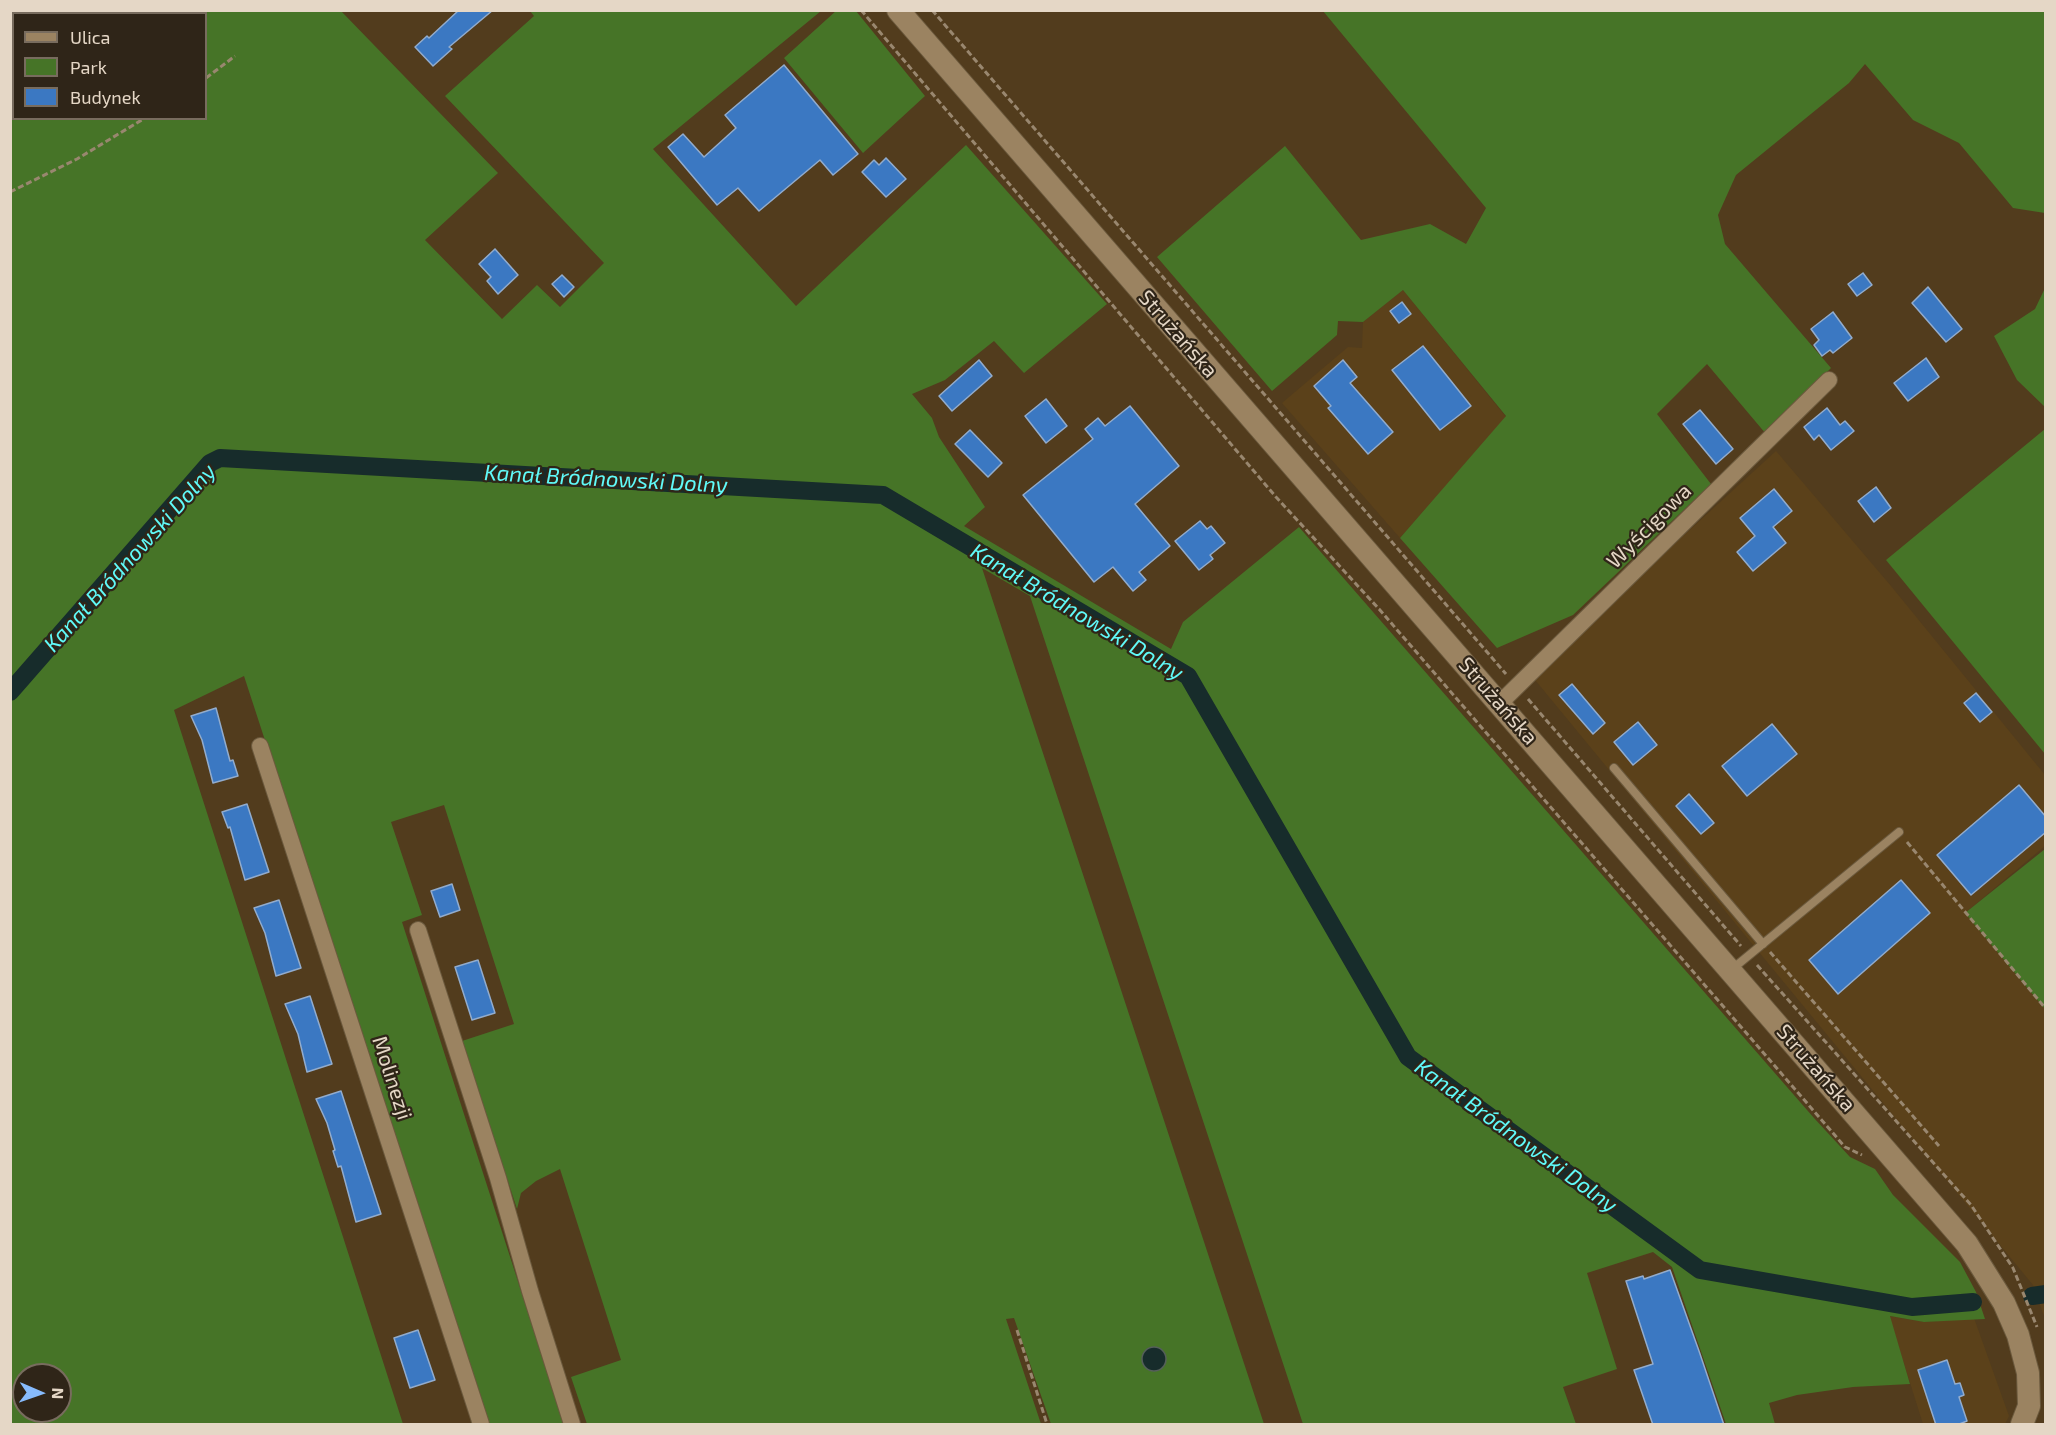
<!DOCTYPE html>
<html>
<head>
<meta charset="utf-8">
<style>
  body { margin:0 }
  #map { position:relative; width:2056px; height:1435px; overflow:hidden; background:#523c1d; font-family:"Exo 2",sans-serif }
  canvas { display:block }
  .frame { position:absolute; inset:0; border:12px solid #e5d7c6; pointer-events:none }
  .legend { position:absolute; left:12px; top:12px; width:195px; height:108px; box-sizing:border-box; background:#2f2518; border:2px solid #786c5e; margin:0; padding:8px 10px; list-style:none; font-size:18px; color:#e5d7c6 }
  .legend li { display:flex; align-items:center; gap:12px; height:30px }
  .legend b { width:30px; border:2px solid #786c5e }
  .north { position:absolute; left:12px; top:1363px; width:60px; height:60px; box-sizing:border-box; background:#2f2518; border:2px solid #786c5e; border-radius:50%; rotate:92deg; font-size:16px; font-weight:700; line-height:24px; text-align:center; color:#e5d7c6 }
  .north::after { content:''; display:block; margin:auto; width:21px; height:27px; background:#87bbfc; clip-path:polygon(50% 0,100% 100%,50% 72%,0 100%) }
</style>
</head>
<body>
<div id="map">
<canvas width="2056" height="1435"></canvas>
<div class="frame"></div>
<ul class="legend">
<li><b style="height:8px;background:#9b8361"></b>Ulica</li>
<li><b style="height:16px;background:#467427"></b>Park</li>
<li><b style="height:16px;background:#3b78c2"></b>Budynek</li>
</ul>
<div class="north">N</div>
</div>
<script>
const g = document.querySelector('canvas').getContext('2d');
g.lineJoin = 'round';
function paint(path, color) {
  g.fillStyle = color;
  g.fill(path, 'evenodd');
}
function shape(rows) {
  const path = new Path2D();
  for (const r of rows) {
    if (r.length === 3) {
      path.moveTo(r[0] + r[2], r[1]);
      path.arc(r[0], r[1], r[2], 0, 2 * Math.PI);
      continue;
    }
    path.moveTo(r[0], r[1]);
    for (let i = 2; i < r.length; i += 2) path.lineTo(r[i], r[i + 1]);
  }
  return path;
}
function strokePath(path, color, width, dash) {
  g.strokeStyle = color;
  g.lineWidth = width;
  g.lineCap = dash ? 'butt' : 'round';
  g.setLineDash(dash || []);
  g.stroke(path);
}
function label(font, color, halo, rows, align = 'center') {
  g.font = font + ' "Exo 2",sans-serif';
  g.lineWidth = 4.5;
  g.setLineDash([]);
  g.textBaseline = 'middle';
  g.strokeStyle = halo;
  g.fillStyle = color;
  for (const [text, x, y, turn = 0] of rows) {
    g.save();
    g.translate(x, y);
    g.rotate((+turn || 0) * Math.PI / 180);
    g.textAlign = isNaN(turn) ? turn : align;
    if (halo) g.strokeText(text, 0, 0);
    g.fillText(text, 0, 0);
    g.restore();
  }
}
const built = shape([
  [1403,290,1506,417,1400,538,1282,403,1348,347,1362,348,1363,322],
  [1776,451,1891,586,2045,775,2045,846,1965,913,2045,1009,2045,1319,2033,1285,1531,675],
  [1889,1316,1924,1322,1974,1318,2009,1416,2005,1424,1923,1424]
]);
const green = shape([
  [837,10,856,11,925,96,863,153,784,58],
  [10,11,341,11,498,173,425,240,502,319,537,285,560,307,604,263,445,96,534,16,530,11,821,11,653,149,796,306,966,145,1107,304,1024,373,994,341,945,380,912,394,932,418,939,437,985,507,964,526,1171,649,1183,622,1299,527,1814,1118,1850,1157,1875,1169,1893,1195,1960,1262,1976,1292,1985,1319,1924,1322,1890,1316,1910,1384,1853,1387,1797,1395,1769,1403,1775,1424,1726,1424,1672,1267,1653,1252,1587,1273,1617,1369,1563,1387,1576,1424,1303,1424,1030,596,982,568,1264,1424,1051,1424,1014,1318,1006,1319,1041,1424,587,1424,571,1377,621,1360,560,1169,536,1181,521,1193,517,1209,462,1041,514,1024,444,805,391,822,422,915,402,922,564,1424,488,1424,244,676,174,710,403,1424,11,1424],
  [14,14,206,14,206,118,14,118],
  [24,1375,60,1375,60,1411,24,1411],
  [1323,11,2045,11,2045,213,2013,208,1959,143,1913,120,1865,64,1849,83,1736,175,1718,215,1725,244,1831,368,1766,434,1707,364,1657,414,1711,484,1573,615,1497,648,1400,538,1506,416,1403,290,1363,322,1338,321,1337,335,1272,391,1157,257,1285,146,1361,240,1430,224,1466,244,1486,208],
  [2045,288,2045,407,2017,380,1994,336,2035,309],
  [2045,429,2045,754,1886,560],
  [2045,849,2045,1009,1965,913]
]);
const water = shape([
  [1154,1359,12]
]);
const canal = shape([
  [10,692,210,463,220,458,883,495,1188,676,1408,1057,1700,1270,1912,1307,1973,1302],
  [2032,1296,2046,1294]
]);
const building = shape([
  [459,10,493,10,449,47,452,49,433,66,415,47,427,36,429,38,459,10],
  [784,65,858,154,833,175,820,160,759,211,738,188,717,205,668,147,683,134,704,157,736,128,725,115,784,65],
  [886,158,906,179,886,197,862,172,874,160,879,165,886,158],
  [495,249,518,275,498,294,487,281,491,277,479,264,495,249],
  [1863,273,1872,285,1857,296,1848,284,1863,273],
  [562,275,574,287,564,297,552,284,562,275],
  [1928,287,1962,329,1946,342,1912,303,1928,287],
  [1402,302,1411,314,1399,323,1390,311,1402,302],
  [1833,312,1852,338,1833,353,1830,350,1822,356,1814,345,1819,340,1811,329,1833,312],
  [1423,346,1471,406,1440,430,1392,370,1423,346],
  [1926,358,1939,377,1908,401,1894,383,1926,358],
  [979,360,992,376,952,411,939,396,979,360],
  [1343,360,1357,377,1350,383,1393,432,1368,454,1328,408,1331,406,1314,386,1343,360],
  [1046,399,1067,426,1046,443,1025,416,1046,399],
  [1130,406,1179,466,1135,504,1170,546,1139,572,1146,580,1133,591,1113,567,1094,582,1023,495,1093,439,1085,429,1098,418,1105,426,1130,406],
  [1827,408,1840,425,1845,421,1854,431,1831,450,1819,435,1814,440,1804,427,1827,408],
  [1700,410,1733,449,1716,464,1683,424,1700,410],
  [970,430,1002,463,988,477,955,444,970,430],
  [1876,487,1891,508,1874,522,1858,501,1876,487],
  [1774,489,1792,511,1773,527,1786,543,1753,571,1737,552,1755,536,1740,518,1774,489],
  [1200,521,1207,529,1211,526,1225,543,1210,555,1213,559,1199,570,1175,541,1200,521],
  [1572,684,1605,723,1593,734,1559,695,1572,684],
  [1976,693,1992,712,1980,722,1964,703,1976,693],
  [216,708,230,761,233,760,238,776,213,783,202,740,191,716,216,708],
  [1638,722,1657,745,1633,765,1614,742,1638,722],
  [1772,724,1797,754,1747,796,1722,766,1772,724],
  [2019,785,2046,817,2046,832,1971,895,1937,855,2019,785],
  [1689,794,1714,823,1701,834,1676,806,1689,794],
  [247,804,269,872,245,880,230,827,228,828,222,812,247,804],
  [1901,880,1930,913,1838,994,1809,960,1901,880],
  [452,884,460,910,440,917,431,891,452,884],
  [279,900,301,968,276,976,265,933,254,908,279,900],
  [478,960,495,1013,472,1020,455,967,478,960],
  [310,996,332,1064,307,1072,298,1034,285,1004,310,996],
  [341,1091,381,1214,356,1222,341,1166,338,1167,333,1151,335,1150,327,1123,316,1099,341,1091],
  [1670,1270,1699,1351,1724,1425,1653,1425,1634,1370,1653,1364,1626,1281,1643,1276,1644,1279,1670,1270],
  [418,1330,435,1380,410,1388,394,1338,418,1330],
  [1947,1360,1955,1384,1960,1383,1964,1395,1959,1397,1967,1421,1957,1425,1936,1425,1918,1370,1947,1360]
]);
const path = shape([
  [861,10,1276,497,1379,609,1845,1147,1862,1155],
  [932,10,1506,674],
  [206,78,235,56],
  [10,192,77,159,145,118],
  [1528,699,1741,946],
  [1907,842,2046,1009],
  [1770,952,1939,1146],
  [1757,965,1971,1205,2013,1268,2037,1327],
  [1017,1330,1047,1424]
]);
const service = shape([
  [1614,768,1763,944],
  [1731,970,1899,832]
]);
const minor = shape([
  [1500,703,1829,380],
  [260,746,481,1424],
  [418,930,498,1178,530,1291,572,1424]
]);
const secondary = shape([
  [898,10,1967,1244,2004,1303,2018,1335,2028,1373,2029,1406,2022,1424]
]);
const streetNames = [
  ["Strużańska",1178,334,49],
  ["Wyścigowa",1649,526,-45],
  ["Strużańska",1498,701,49],
  ["Strużańska",1816,1068,49],
  ["Molinezji",392,1078,72]
];
const waterNames = [
  ["Kanał Bródnowski Dolny",606,479,3],
  ["Kanał Bródnowski Dolny",130,558,-48],
  ["Kanał Bródnowski Dolny",1077,612,31],
  ["Kanał Bródnowski Dolny",1516,1136,36]
];
paint(built, '#5b411a');
paint(green, '#467427');
paint(water, '#172c2b');
strokePath(water, '#555f5a', 1.5);
strokePath(canal, '#172c2b', 18);
paint(building, '#3b78c2');
strokePath(building, '#92accd', 1.5);
strokePath(service, '#6b593d', 10);
strokePath(minor, '#6b593d', 18);
strokePath(secondary, '#6b593d', 24);
strokePath(path, '#99876f', 3, [6, 3]);
strokePath(service, '#9b8361', 8);
strokePath(minor, '#9b8361', 16);
strokePath(secondary, '#9b8361', 22);
label('21px', '#e5d7c6', '#2f2518', streetNames);
label('italic 22px', '#60faf9', '#2f2518', waterNames);
</script>
</body>
</html>
